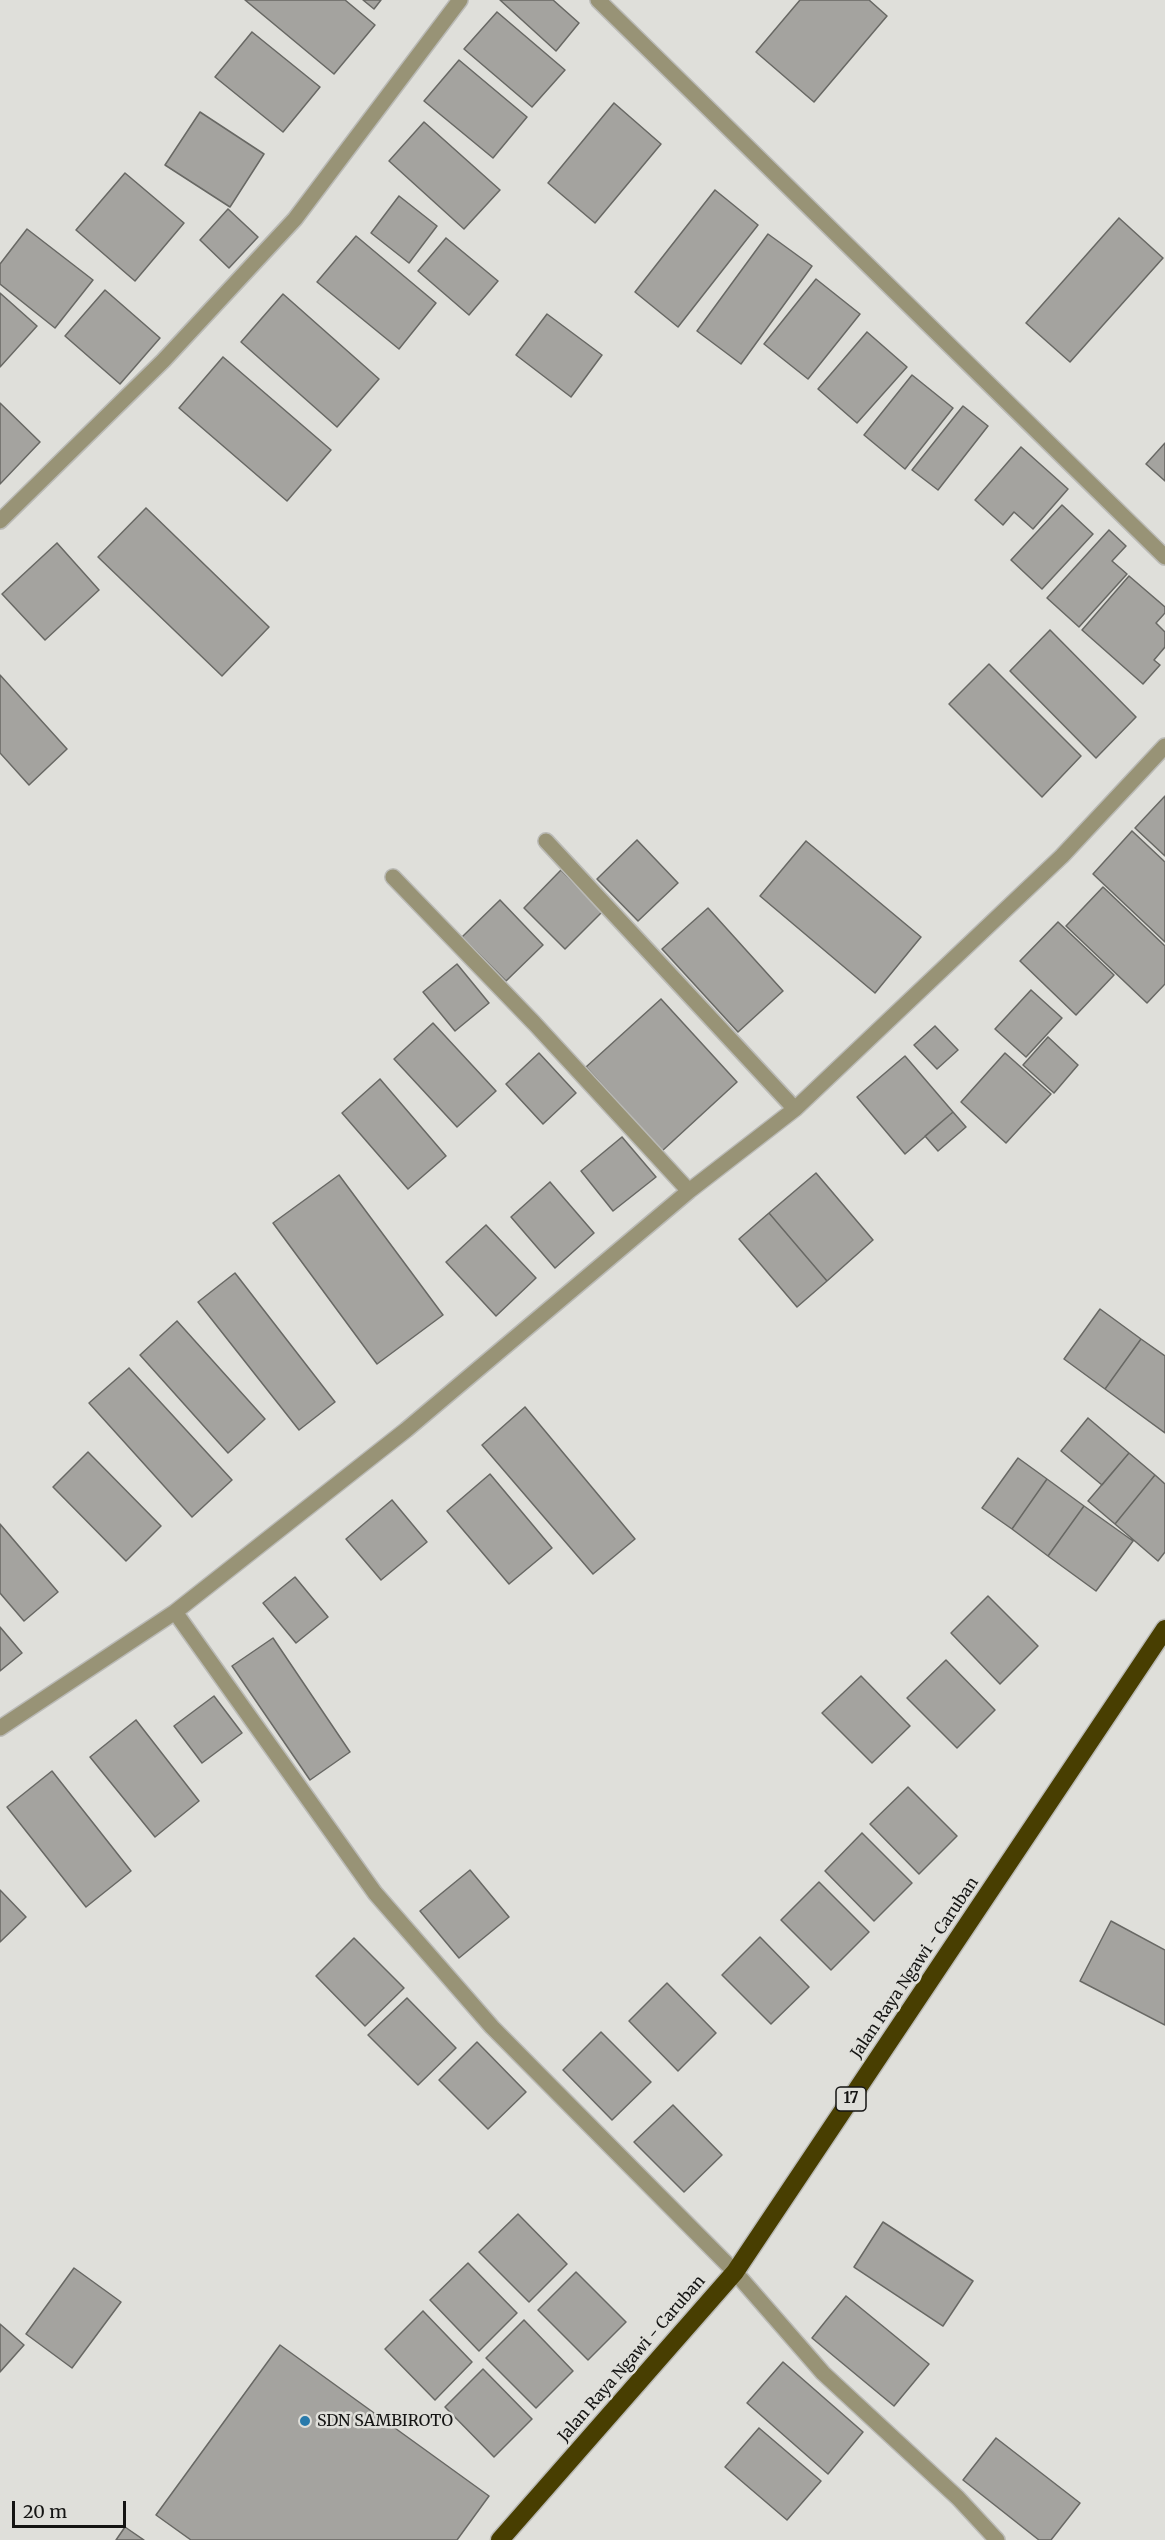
<!DOCTYPE html>
<html>
<head>
<meta charset="utf-8">
<style>
  body { margin:0 }
  #map { position:relative; width:1165px; height:2540px; overflow:hidden; background:#dfdfda; font-family:Merriweather,serif }
  canvas { display:block }
  .scale { position:absolute; left:12px; top:2501px; width:114px; height:27px; box-sizing:border-box; border:3px solid #141413; border-top:0; padding-left:8px; font-size:18px; line-height:21px; white-space:nowrap; color:#141413; -webkit-text-stroke:4px #dfdfda; paint-order:stroke }
</style>
</head>
<body>
<div id="map">
<canvas width="1165" height="2540"></canvas>
<div class="scale">20 m</div>
</div>
<script>
const g = document.querySelector('canvas').getContext('2d');
g.lineJoin = 'round';
function paint(path, color) {
  g.fillStyle = color;
  g.fill(path, 'evenodd');
}
function shape(rows) {
  const path = new Path2D();
  for (const r of rows) {
    path.moveTo(r[0], r[1]);
    for (let i = 2; i < r.length; i += 2) path.lineTo(r[i], r[i + 1]);
  }
  return path;
}
function strokePath(path, color, width, dash) {
  g.strokeStyle = color;
  g.lineWidth = width;
  g.lineCap = dash ? 'butt' : 'round';
  g.setLineDash(dash || []);
  g.stroke(path);
}
function label(font, color, halo, rows, align = 'center') {
  g.font = font + ' Merriweather,serif';
  g.lineWidth = 5;
  g.setLineDash([]);
  g.textBaseline = 'middle';
  g.strokeStyle = halo;
  g.fillStyle = color;
  for (const [text, x, y, turn = 0] of rows) {
    g.save();
    g.translate(x, y);
    g.rotate((+turn || 0) * Math.PI / 180);
    g.textAlign = isNaN(turn) ? turn : align;
    if (halo) g.strokeText(text, 0, 0);
    g.fillText(text, 0, 0);
    g.restore();
  }
}
const building = shape([
  [245,0,345,0,375,25,334,74,245,0],
  [363,0,381,0,374,9,363,0],
  [500,0,553,0,579,23,556,51,500,0],
  [800,0,869,0,887,16,814,102,756,52,800,0],
  [497,12,565,70,532,107,464,49,497,12],
  [252,32,320,87,283,132,215,77,252,32],
  [459,60,527,117,493,158,424,101,459,60],
  [614,103,661,144,595,223,548,183,614,103],
  [200,112,264,154,230,207,165,165,200,112],
  [424,122,500,190,464,229,389,161,424,122],
  [125,173,184,223,135,281,76,230,125,173],
  [715,190,758,225,678,327,635,292,715,190],
  [399,196,437,226,409,263,371,233,399,196],
  [228,209,258,237,229,268,200,240,228,209],
  [1119,218,1163,258,1070,362,1026,323,1119,218],
  [27,229,93,280,55,328,0,284,0,264,27,229],
  [768,234,812,266,741,364,697,331,768,234],
  [356,236,436,303,399,349,317,282,356,236],
  [446,238,498,281,469,315,418,271,446,238],
  [816,279,860,314,808,379,764,344,816,279],
  [105,290,160,338,120,384,65,336,105,290],
  [0,293,37,326,0,367,0,293],
  [283,294,379,379,337,427,241,342,283,294],
  [547,314,602,355,571,397,516,355,547,314],
  [867,332,907,367,857,423,818,389,867,332],
  [223,357,331,450,287,501,179,408,223,357],
  [912,375,953,408,905,469,864,435,912,375],
  [0,403,40,442,0,484,0,403],
  [963,406,988,426,938,490,912,470,963,406],
  [1165,443,1165,481,1146,464,1165,443],
  [1021,447,1068,489,1033,529,1014,512,1003,525,975,500,1021,447],
  [1062,505,1093,534,1042,589,1011,560,1062,505],
  [146,508,269,627,222,676,98,557,146,508],
  [1109,530,1126,546,1112,561,1127,574,1079,627,1047,598,1109,530],
  [57,543,99,590,45,640,2,594,57,543],
  [1129,576,1165,607,1165,613,1156,623,1165,632,1165,647,1154,660,1160,665,1143,684,1082,630,1129,576],
  [1050,630,1136,717,1096,758,1010,671,1050,630],
  [989,664,1081,756,1042,797,949,704,989,664],
  [0,675,67,749,29,785,0,753,0,675],
  [1165,796,1165,856,1135,828,1165,796],
  [1132,831,1165,862,1165,942,1093,874,1132,831],
  [637,840,678,883,638,921,597,879,637,840],
  [806,841,921,937,875,993,760,896,806,841],
  [561,870,602,912,565,949,524,908,561,870],
  [1103,887,1165,946,1165,984,1147,1003,1066,926,1103,887],
  [500,900,543,945,506,981,462,937,500,900],
  [708,908,783,991,738,1032,662,949,708,908],
  [1058,922,1114,975,1076,1015,1020,961,1058,922],
  [457,964,489,1003,455,1031,423,992,457,964],
  [1031,990,1062,1018,1026,1057,995,1029,1031,990],
  [661,999,737,1082,662,1151,586,1067,661,999],
  [433,1023,496,1091,457,1127,394,1059,433,1023],
  [935,1026,958,1050,937,1069,914,1045,935,1026],
  [1048,1037,1078,1065,1054,1093,1023,1065,1048,1037],
  [539,1053,576,1093,543,1124,506,1084,539,1053],
  [1005,1053,1051,1094,1006,1143,961,1102,1005,1053],
  [905,1056,953,1112,905,1154,857,1097,905,1056],
  [380,1079,446,1156,408,1189,342,1113,380,1079],
  [953,1112,966,1127,938,1151,925,1136,953,1112],
  [622,1137,656,1177,613,1211,581,1171,622,1137],
  [816,1173,873,1240,827,1281,769,1213,816,1173],
  [339,1175,443,1315,377,1364,273,1223,339,1175],
  [550,1182,594,1233,555,1268,511,1217,550,1182],
  [769,1213,827,1281,797,1307,739,1239,769,1213],
  [486,1225,536,1278,496,1316,446,1262,486,1225],
  [235,1273,335,1402,299,1430,198,1302,235,1273],
  [1100,1309,1141,1339,1105,1389,1064,1359,1100,1309],
  [177,1321,265,1419,228,1453,140,1355,177,1321],
  [1141,1339,1165,1356,1165,1433,1105,1389,1141,1339],
  [129,1368,232,1480,192,1517,89,1403,129,1368],
  [525,1407,635,1539,593,1574,482,1445,525,1407],
  [1088,1418,1129,1453,1102,1485,1061,1451,1088,1418],
  [88,1452,161,1526,126,1561,53,1487,88,1452],
  [1129,1453,1155,1475,1115,1524,1088,1501,1129,1453],
  [1018,1458,1047,1479,1012,1529,982,1508,1018,1458],
  [490,1474,552,1548,509,1584,447,1511,490,1474],
  [1155,1475,1165,1484,1165,1552,1158,1561,1115,1524,1155,1475],
  [1047,1479,1084,1506,1048,1556,1012,1529,1047,1479],
  [392,1500,427,1542,381,1580,346,1539,392,1500],
  [1084,1506,1133,1541,1096,1591,1048,1556,1084,1506],
  [0,1524,58,1592,24,1621,0,1593,0,1524],
  [295,1577,328,1617,296,1643,263,1603,295,1577],
  [988,1596,1038,1646,1000,1684,951,1633,988,1596],
  [0,1627,22,1653,0,1671,0,1627],
  [273,1638,350,1752,310,1780,232,1666,273,1638],
  [946,1660,995,1710,957,1748,907,1698,946,1660],
  [861,1676,910,1726,872,1763,822,1713,861,1676],
  [214,1696,242,1733,202,1763,174,1726,214,1696],
  [136,1720,199,1801,155,1837,90,1757,136,1720],
  [52,1771,131,1871,86,1907,7,1807,52,1771],
  [908,1787,957,1836,919,1874,870,1824,908,1787],
  [862,1833,912,1883,874,1921,825,1871,862,1833],
  [470,1870,509,1917,459,1958,420,1911,470,1870],
  [819,1882,869,1932,831,1970,781,1920,819,1882],
  [0,1890,26,1917,0,1942,0,1890],
  [1111,1921,1165,1950,1165,2025,1080,1981,1111,1921],
  [760,1937,809,1987,771,2024,722,1975,760,1937],
  [354,1938,404,1988,365,2026,316,1976,354,1938],
  [667,1983,716,2033,678,2071,629,2021,667,1983],
  [407,1998,456,2048,418,2085,368,2035,407,1998],
  [601,2032,651,2082,612,2120,563,2070,601,2032],
  [477,2042,526,2092,488,2129,439,2080,477,2042],
  [673,2105,722,2155,684,2192,634,2142,673,2105],
  [518,2214,567,2264,529,2302,479,2252,518,2214],
  [883,2222,973,2281,943,2326,854,2267,883,2222],
  [468,2263,517,2313,479,2351,430,2300,468,2263],
  [74,2268,121,2302,72,2368,26,2334,74,2268],
  [576,2272,626,2322,588,2360,538,2310,576,2272],
  [846,2296,929,2364,894,2406,812,2338,846,2296],
  [423,2311,472,2362,435,2400,385,2349,423,2311],
  [524,2320,573,2371,536,2408,486,2358,524,2320],
  [0,2324,24,2345,0,2372,0,2324],
  [280,2345,489,2496,457,2540,191,2540,156,2515,280,2345],
  [783,2362,863,2432,828,2474,747,2403,783,2362],
  [483,2369,532,2419,494,2457,445,2407,483,2369],
  [759,2428,821,2481,787,2520,725,2467,759,2428],
  [996,2438,1080,2503,1051,2540,1039,2540,963,2480,996,2438],
  [125,2527,144,2540,116,2540,125,2527]
]);
const street = shape([
  [598,0,1165,557],
  [0,521,163,361,295,219,460,0],
  [546,841,795,1109],
  [393,877,534,1023,689,1191],
  [175,1612,375,1893,492,2027,735,2272,823,2373,958,2498,997,2540],
  [0,1728,175,1612,406,1430,689,1191,795,1109,1062,856,1165,746]
]);
const highway = shape([
  [500,2540,735,2272,1165,1629]
]);
const markers = [
  [305,2421,6,"#297aab"]
];
const shields = [
  [851,2099,30]
];
const shieldNames = [
  ["17",851,2099]
];
const streetNames = [
  ["Jalan Raya Ngawi - Caruban",915,1968,-56],
  ["Jalan Raya Ngawi - Caruban",632,2359,-49]
];
const poiNames = [
  ["SDN SAMBIROTO",317,2421]
];
paint(building, '#a4a39f');
strokePath(building, '#686864', 1.5);
strokePath(street, '#babab6', 18);
strokePath(highway, '#babab6', 21);
strokePath(street, '#989376', 15);
strokePath(highway, '#483e01', 18);
for (const [x, y, r, color] of markers) {
  const dot = new Path2D();
  dot.arc(x, y, r, 0, 2 * Math.PI);
  g.fillStyle = color;
  g.fill(dot);
  strokePath(dot, '#dfdfda', 2);
}
for (const [x, y, w] of shields) {
  const box = new Path2D();
  box.roundRect(x - w / 2, y - 12, w, 24, 4.5);
  g.fillStyle = '#dfdfda';
  g.fill(box);
  strokePath(box, '#141413', 1.5);
}
label('bold 15px', '#141413', null, shieldNames);
label('16px', '#141413', '#dfdfda', streetNames);
label('16px', '#141413', '#dfdfda', poiNames, 'left');
</script>
</body>
</html>
